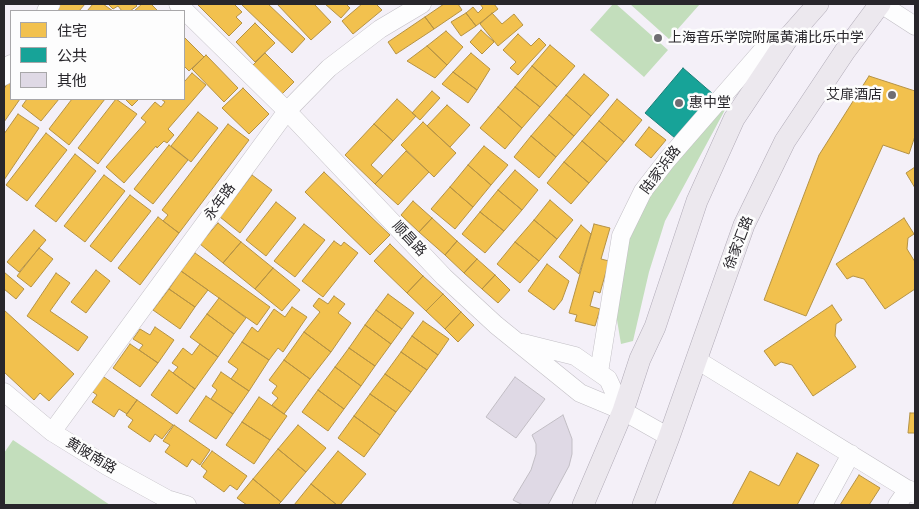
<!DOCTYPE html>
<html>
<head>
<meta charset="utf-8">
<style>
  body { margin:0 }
  #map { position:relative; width:919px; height:509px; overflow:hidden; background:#f4f0f8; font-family:"Fira Sans","Noto Sans SC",sans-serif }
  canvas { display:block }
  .frame { position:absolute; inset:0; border:5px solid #28262b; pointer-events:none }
  .legend { position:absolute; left:10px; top:10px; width:175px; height:90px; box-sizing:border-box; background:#fdfdfd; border:1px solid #a8a7a9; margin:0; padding:6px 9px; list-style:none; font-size:15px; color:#28262b }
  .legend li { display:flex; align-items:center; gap:10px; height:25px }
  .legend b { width:25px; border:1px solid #a8a7a9 }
</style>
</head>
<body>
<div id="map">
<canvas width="919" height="509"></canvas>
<div class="frame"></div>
<ul class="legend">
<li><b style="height:14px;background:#f2c14e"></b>住宅</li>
<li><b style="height:14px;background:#17a398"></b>公共</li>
<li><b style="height:14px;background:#dfd9e5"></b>其他</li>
</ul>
</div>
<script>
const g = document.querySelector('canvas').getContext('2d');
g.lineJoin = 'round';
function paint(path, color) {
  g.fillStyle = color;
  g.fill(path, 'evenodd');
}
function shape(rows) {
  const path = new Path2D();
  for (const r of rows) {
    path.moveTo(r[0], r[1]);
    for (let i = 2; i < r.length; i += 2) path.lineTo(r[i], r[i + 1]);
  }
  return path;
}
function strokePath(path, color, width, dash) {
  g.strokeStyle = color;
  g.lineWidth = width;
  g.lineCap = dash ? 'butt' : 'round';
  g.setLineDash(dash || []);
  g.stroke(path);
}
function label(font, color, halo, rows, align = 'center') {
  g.font = font + ' "Fira Sans","Noto Sans SC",sans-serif';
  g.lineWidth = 5;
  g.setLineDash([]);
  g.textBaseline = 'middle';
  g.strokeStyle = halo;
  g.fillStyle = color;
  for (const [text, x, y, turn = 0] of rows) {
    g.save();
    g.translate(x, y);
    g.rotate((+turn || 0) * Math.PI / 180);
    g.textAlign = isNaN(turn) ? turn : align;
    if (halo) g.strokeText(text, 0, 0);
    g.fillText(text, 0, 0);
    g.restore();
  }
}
const green = shape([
  [613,4,616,4,668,50,644,77,590,30],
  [630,4,700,4,669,39],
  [727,99,726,108,665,221,649,272,633,341,621,344,616,314,627,241,648,194],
  [13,440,110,505,4,505,4,453]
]);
const homes = shape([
  [56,4,85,4,79,11,51,11,56,4],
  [93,4,103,4,113,11,87,11,93,4],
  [108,4,135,4,137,6,130,11,122,11,118,6,113,9,108,4],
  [142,4,151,4,158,11,134,11,142,4],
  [197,4,234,4,242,12,236,17,242,23,229,36,197,4],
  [241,4,268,4,305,39,292,53,241,4],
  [277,4,314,4,331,22,311,40,277,4],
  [325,4,346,4,350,8,341,18,325,4],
  [362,4,376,4,382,10,353,34,342,21,362,4],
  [444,4,458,4,462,10,434,29,425,17,444,4],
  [480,4,494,4,498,9,476,26,466,13,473,7,478,13,483,8,480,4],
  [466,13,476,26,461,36,451,22,466,13],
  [492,13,502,24,514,14,523,25,498,46,480,24,492,13],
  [425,17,434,29,396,54,388,42,425,17],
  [255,23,275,43,255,62,236,42,255,23],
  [481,30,494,42,482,54,470,42,481,30],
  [446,31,463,47,447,65,427,46,446,31],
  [518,34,531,46,539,38,546,45,518,75,510,68,516,62,503,50,518,34],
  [184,37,204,57,189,71,184,66,184,37],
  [550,45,575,66,557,87,532,66,550,45],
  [427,46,447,65,435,78,407,61,427,46],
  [265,53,294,82,281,95,252,66,265,53],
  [471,53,490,69,477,90,453,72,471,53],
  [206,55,238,88,224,102,192,69,206,55],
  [532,66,557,87,540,107,515,87,532,66],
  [453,72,477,90,468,103,442,84,453,72],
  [192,73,206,85,168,129,174,135,167,143,164,141,157,148,156,146,124,183,106,167,146,122,141,118,155,102,161,107,165,102,161,99,184,99,184,80,185,81,192,73],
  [584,74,609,95,591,116,566,95,584,74],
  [869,76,915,91,915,136,909,154,883,145,806,316,764,300,819,155,869,76],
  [10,79,11,99,20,99,4,122,4,89,10,79],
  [515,87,540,107,522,128,498,107,515,87],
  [243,88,269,114,249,134,222,108,243,88],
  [432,91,440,98,420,120,412,113,432,91],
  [566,95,591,116,574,136,549,115,566,95],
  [27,99,59,99,41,121,22,106,27,99],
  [72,99,105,99,69,145,49,129,72,99],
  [116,99,137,114,98,164,78,148,116,99],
  [125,99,139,99,132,106,125,99],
  [397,99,416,116,393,141,374,124,397,99],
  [617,99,642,120,624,142,599,121,617,99],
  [447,105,470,125,450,147,427,126,447,105],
  [498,107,522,128,505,149,480,128,498,107],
  [198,112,218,128,191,162,171,146,198,112],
  [18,114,39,128,4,180,4,134,18,114],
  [549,115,574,136,556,157,531,136,549,115],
  [599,121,624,142,607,162,582,141,599,121],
  [423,122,456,153,434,177,401,145,423,122],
  [228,124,249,140,179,233,163,221,168,215,162,210,228,124],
  [374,124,393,141,371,165,383,176,375,184,345,155,374,124],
  [649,127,666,140,651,158,635,145,649,127],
  [46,133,67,150,27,201,6,185,46,133],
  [531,136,556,157,539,178,514,157,531,136],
  [582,141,607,162,589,183,564,162,582,141],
  [169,145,188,160,153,204,134,189,169,145],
  [484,146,508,165,491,185,468,165,484,146],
  [406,151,429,172,398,205,375,184,406,151],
  [75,154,96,171,56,222,35,206,75,154],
  [564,162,589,183,571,204,547,183,564,162],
  [468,165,491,185,473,207,450,187,468,165],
  [915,167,915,188,906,173,915,167],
  [515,170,538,190,522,210,498,190,515,170],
  [324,172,390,235,370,255,305,192,324,172],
  [104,175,125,191,85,242,64,226,104,175],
  [252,175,272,190,240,233,220,217,252,175],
  [450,187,473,207,455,229,431,209,450,187],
  [498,190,522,210,504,231,480,212,498,190],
  [130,195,151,211,111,262,90,246,130,195],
  [550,200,573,220,557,239,534,220,550,200],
  [413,201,432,218,419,232,401,215,413,201],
  [276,202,296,218,266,256,246,240,276,202],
  [480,212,504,231,485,253,462,234,480,212],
  [158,217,179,233,140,285,118,268,158,217],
  [432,218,457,241,445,255,419,232,432,218],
  [904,218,914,234,908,238,907,249,915,262,915,289,885,309,864,279,853,276,847,279,836,264,904,218],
  [534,220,557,239,539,261,515,242,534,220],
  [218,223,241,242,223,263,200,244,218,223],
  [304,224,325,240,295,277,274,261,304,224],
  [594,224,610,228,601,259,609,261,600,293,594,291,590,306,600,309,595,326,575,321,577,315,569,313,594,224],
  [581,225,591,234,579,274,559,257,581,225],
  [34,230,46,240,19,272,7,262,34,230],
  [334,241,341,246,344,242,358,253,323,297,302,281,334,241],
  [457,241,477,259,464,273,445,255,457,241],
  [241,242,273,268,255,289,223,263,241,242],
  [515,242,539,261,520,283,497,264,515,242],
  [390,244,423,276,407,293,374,261,390,244],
  [39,248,53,259,31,287,17,276,39,248],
  [195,253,270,307,257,325,181,271,195,253],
  [477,259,495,275,482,289,464,273,477,259],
  [547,264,569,281,562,300,554,310,528,291,547,264],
  [273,268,300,290,282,311,255,289,273,268],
  [96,270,110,281,86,313,71,302,96,270],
  [181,271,208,290,195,307,169,289,181,271],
  [4,272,24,289,16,299,4,289,4,272],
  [56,273,70,283,50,311,88,337,78,351,27,316,56,273],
  [495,275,510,290,498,303,482,289,495,275],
  [423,276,443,294,426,311,407,293,423,276],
  [169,289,195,307,180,329,153,310,169,289],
  [388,294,414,313,402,329,376,310,388,294],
  [443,294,461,312,445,329,426,311,443,294],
  [334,296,345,304,338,313,351,323,331,352,304,332,320,312,313,306,319,298,328,304,334,296],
  [219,298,246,318,234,334,207,314,219,298],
  [832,305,842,320,836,324,835,336,856,367,813,396,792,365,781,362,775,366,764,351,832,305],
  [292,307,307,317,283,352,278,348,269,360,242,342,252,327,258,332,274,309,285,317,292,307],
  [4,310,74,374,49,401,40,393,34,400,4,372,4,310],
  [376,310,402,329,391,344,365,325,376,310],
  [461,312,474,325,458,342,445,329,461,312],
  [207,314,234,334,218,357,190,337,207,314],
  [423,321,449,339,438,355,412,336,423,321],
  [365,325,391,344,375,366,349,348,365,325],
  [155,327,174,340,158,363,139,350,143,345,133,339,140,329,150,335,155,327],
  [304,332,331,352,310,379,284,360,304,332],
  [412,336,438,355,427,370,401,352,412,336],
  [242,342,269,360,249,391,231,379,238,369,228,362,242,342],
  [130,344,158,363,140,387,113,368,130,344],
  [200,344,218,357,195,389,173,373,178,367,172,363,183,348,192,355,200,344],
  [349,348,375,366,361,386,335,367,349,348],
  [401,352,427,370,411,392,385,374,401,352],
  [284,360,310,379,284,414,272,405,278,398,272,393,277,386,269,380,284,360],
  [335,367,361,386,344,409,318,390,335,367],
  [169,370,195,389,177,414,151,395,169,370],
  [221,372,249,391,233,414,211,399,217,390,212,386,221,372],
  [385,374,411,392,396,412,370,394,385,374],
  [101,375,137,400,127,414,119,409,114,417,92,402,97,395,90,390,101,375],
  [318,390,344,409,328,431,302,412,318,390],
  [370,394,396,412,380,435,354,416,370,394],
  [206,396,233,414,216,439,189,421,206,396],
  [259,397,287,416,270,440,242,422,259,397],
  [137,400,173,425,162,439,155,434,150,442,128,427,133,420,126,415,137,400],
  [910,413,915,413,915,433,908,433,910,413],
  [354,416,380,435,364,457,338,438,354,416],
  [242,422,270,440,254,464,226,445,242,422],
  [174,425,210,450,200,465,192,459,187,467,165,452,170,445,163,441,174,425],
  [298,425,326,448,306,472,278,449,298,425],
  [278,449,306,472,281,502,253,479,278,449],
  [212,451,247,476,237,490,230,485,224,492,203,477,207,471,201,466,212,451],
  [338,451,366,474,340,505,337,505,311,484,338,451],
  [797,453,819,465,797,505,732,505,750,471,779,486,797,453],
  [859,475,880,488,869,505,840,505,859,475],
  [253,479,281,502,278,505,247,505,237,498,253,479],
  [311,484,337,505,294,505,311,484]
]);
const public = shape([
  [683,68,713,94,675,138,645,113,683,68]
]);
const building = shape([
  [515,377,545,399,516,438,486,417,515,377],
  [563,415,572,439,572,454,569,466,548,505,523,505,513,500,531,470,536,454,536,444,532,435,563,415]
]);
const minor = shape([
  [178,4,287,111,444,277,496,325,580,393,623,411,669,437],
  [881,4,915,26],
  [46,11,51,4],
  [4,76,11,64],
  [523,343,575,356,608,379,623,411],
  [697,360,915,494],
  [599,372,621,236,643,191,667,160,761,52,788,38],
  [4,392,52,432,107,466,167,499,187,505],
  [52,432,287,111,329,68,380,29,422,4],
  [823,505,851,454],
  [897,505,908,489]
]);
const major = shape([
  [583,505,623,411,640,359,655,327,697,201,734,119,788,38,818,4],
  [643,505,669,437,744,225,785,141,845,51,880,4]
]);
const markers = [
  [658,38,5,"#6f6d73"],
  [892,95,5,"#6f6d73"],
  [679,103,5,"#6f6d73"]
];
const poiNames = [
  ["上海音乐学院附属黄浦比乐中学",668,38],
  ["艾扉酒店",882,95,"right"],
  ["惠中堂",689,103]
];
const streetNames = [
  ["陆家浜路",661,170,-53],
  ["永年路",220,202,-54],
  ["顺昌路",409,239,47],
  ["徐家汇路",739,243,-69],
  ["黄陂南路",91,456,31]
];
paint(green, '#c3debc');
paint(homes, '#f2c14e');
strokePath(homes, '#b59244', 1);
paint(public, '#17a398');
strokePath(public, '#1c7e77', 1);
paint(building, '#dfd9e5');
strokePath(building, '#c1bdc4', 1);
strokePath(minor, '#c2bfc5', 19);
strokePath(major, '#b1abb7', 22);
strokePath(minor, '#fdfdfe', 18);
strokePath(major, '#ece8ee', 21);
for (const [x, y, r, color] of markers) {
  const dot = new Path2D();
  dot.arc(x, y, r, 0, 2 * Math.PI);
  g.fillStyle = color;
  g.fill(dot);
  strokePath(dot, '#fdfdfd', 2);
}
label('14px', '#28262b', '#fdfdfd', poiNames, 'left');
label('14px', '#28262b', '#fdfdfd', streetNames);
</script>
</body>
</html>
